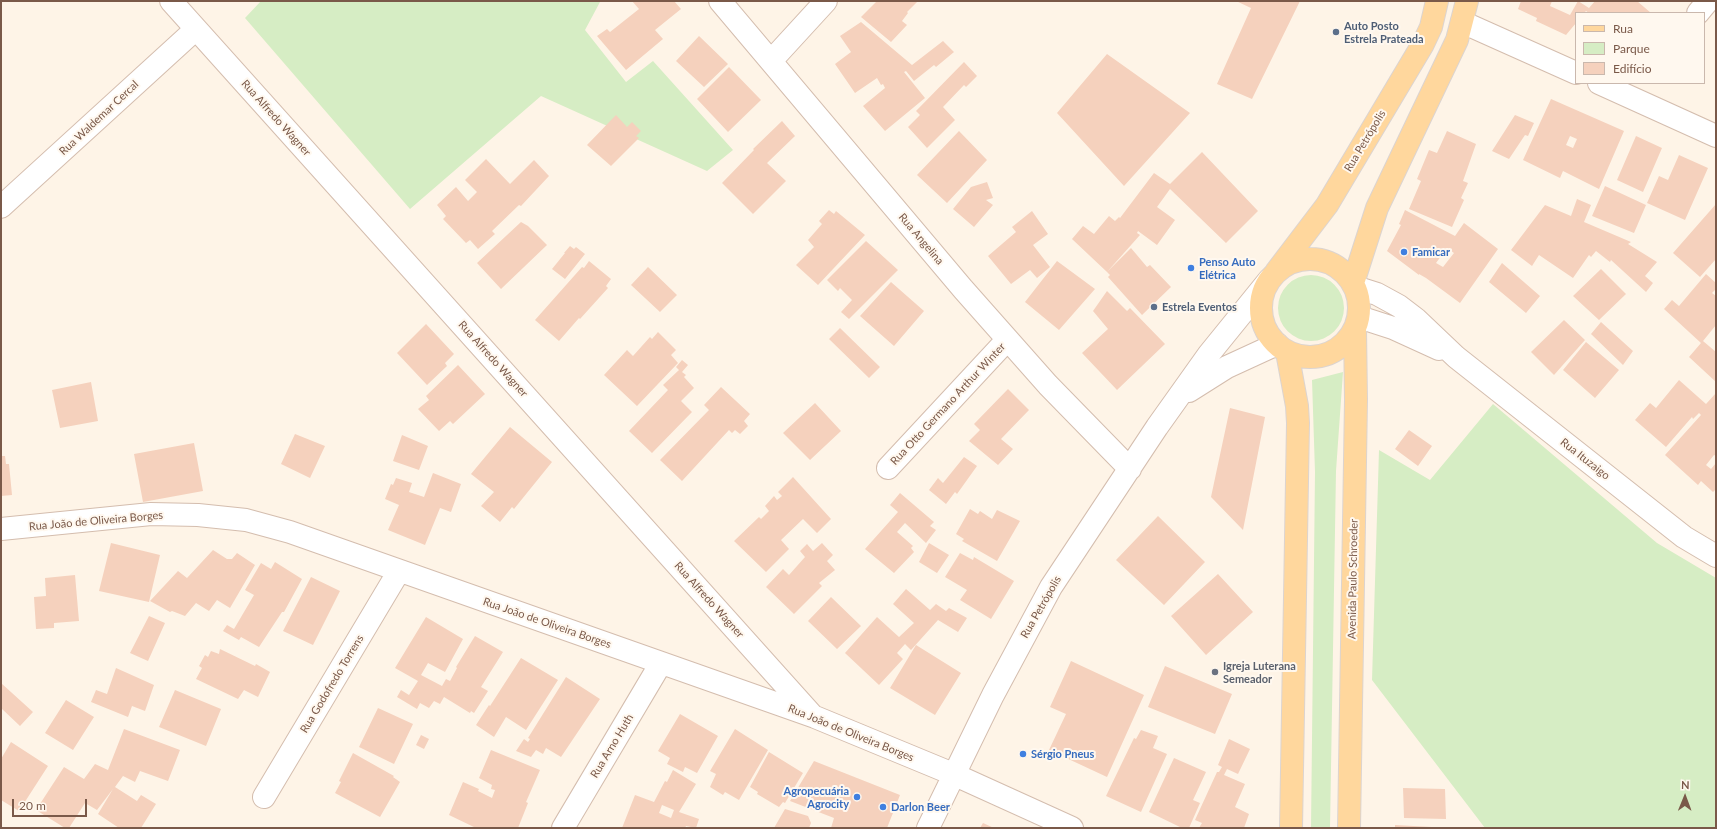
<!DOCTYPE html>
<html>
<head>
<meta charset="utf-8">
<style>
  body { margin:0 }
  #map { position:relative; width:1717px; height:829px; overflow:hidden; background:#fef4e7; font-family:Lato,sans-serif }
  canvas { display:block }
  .frame { position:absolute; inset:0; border:2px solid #7a5949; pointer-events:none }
  .legend { position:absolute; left:1575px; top:12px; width:130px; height:72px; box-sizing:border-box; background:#fff8ef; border:1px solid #cab8ad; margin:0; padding:5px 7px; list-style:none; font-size:12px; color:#7a5949 }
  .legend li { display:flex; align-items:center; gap:8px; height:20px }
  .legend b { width:20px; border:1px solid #cab8ad }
  .north { position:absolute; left:1665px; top:777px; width:40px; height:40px; -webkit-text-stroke:3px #fff8ef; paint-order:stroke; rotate:1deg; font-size:11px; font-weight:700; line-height:16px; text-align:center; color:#7a5949 }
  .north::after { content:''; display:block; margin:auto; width:14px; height:18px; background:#7a5949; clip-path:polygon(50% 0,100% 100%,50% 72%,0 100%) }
  .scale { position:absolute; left:12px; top:799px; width:75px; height:18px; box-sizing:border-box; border:2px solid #7a5949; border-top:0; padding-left:5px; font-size:12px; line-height:14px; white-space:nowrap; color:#7a5949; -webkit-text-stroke:3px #fff8ef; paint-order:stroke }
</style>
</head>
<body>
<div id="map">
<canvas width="1717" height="829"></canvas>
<div class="frame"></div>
<ul class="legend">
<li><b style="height:5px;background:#ffd79d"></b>Rua</li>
<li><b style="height:11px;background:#d6edc4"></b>Parque</li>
<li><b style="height:11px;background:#f5d1bd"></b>Edifício</li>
</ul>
<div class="north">N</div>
<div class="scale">20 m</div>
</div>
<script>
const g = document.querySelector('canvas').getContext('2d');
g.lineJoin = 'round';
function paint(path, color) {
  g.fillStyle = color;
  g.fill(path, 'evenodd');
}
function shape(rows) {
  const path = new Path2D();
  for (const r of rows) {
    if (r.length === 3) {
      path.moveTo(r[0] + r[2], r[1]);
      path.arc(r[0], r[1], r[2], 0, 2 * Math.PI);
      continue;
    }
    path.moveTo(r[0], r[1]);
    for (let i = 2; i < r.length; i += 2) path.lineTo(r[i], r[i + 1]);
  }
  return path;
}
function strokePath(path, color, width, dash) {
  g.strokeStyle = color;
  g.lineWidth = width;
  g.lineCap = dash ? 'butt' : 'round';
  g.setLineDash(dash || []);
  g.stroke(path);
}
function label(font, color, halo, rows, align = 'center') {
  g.font = font + ' Lato,sans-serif';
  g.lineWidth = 4;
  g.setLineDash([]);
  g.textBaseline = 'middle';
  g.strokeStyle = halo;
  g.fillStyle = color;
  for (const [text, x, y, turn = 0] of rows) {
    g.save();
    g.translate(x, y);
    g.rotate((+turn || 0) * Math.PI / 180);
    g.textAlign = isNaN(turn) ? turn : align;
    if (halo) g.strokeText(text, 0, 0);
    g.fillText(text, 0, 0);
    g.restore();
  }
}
const green = shape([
  [261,1,598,1,600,2,585,30,626,82,653,61,733,150,707,171,541,96,410,209,245,18],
  [1311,308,33],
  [1343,372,1336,471,1330,828,1311,828,1315,472,1312,380],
  [1493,404,1657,543,1716,578,1716,828,1485,828,1372,680,1379,450,1430,480]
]);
const building = shape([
  [632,1,674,1,681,9,655,30,663,39,626,70,597,36,607,29,610,32,639,9],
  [877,1,918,1,907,12,908,13,902,21,907,25,891,42,861,17],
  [1236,1,1300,1,1252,99,1217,84,1251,8],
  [1521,1,1552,1,1550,6,1570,15,1578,1,1589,8,1595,1,1637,1,1651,13,1589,13,1586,11,1584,13,1576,13,1576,23,1566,35,1536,21,1537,18,1518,9],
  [861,22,912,65,943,41,954,52,936,67,934,65,914,81,906,71,904,72,925,98,885,131,863,106,885,88,883,84,881,85,877,78,855,93,835,64,851,52,840,36],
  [699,36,728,64,704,87,676,61],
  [1107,54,1190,113,1124,186,1057,113],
  [964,62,977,76,966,87,964,85,943,107,955,120,927,148,908,127,920,115,916,111],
  [729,67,761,100,728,132,697,99],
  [1551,99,1624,131,1599,189,1563,171,1560,178,1523,160],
  [1570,136,1577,139,1573,148,1566,145],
  [616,115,627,127,632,122,641,131,636,136,639,138,611,166,587,145],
  [1515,115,1534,123,1528,136,1525,135,1509,159,1492,151],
  [782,121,795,136,767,163,786,181,753,214,722,183,754,150,753,149],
  [959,131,987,160,947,203,917,175],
  [1447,131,1476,144,1463,181,1468,183,1461,198,1464,200,1452,227,1409,209,1421,181,1417,179,1429,150,1437,153],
  [1636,136,1662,148,1643,192,1617,180],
  [1202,152,1258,211,1226,243,1170,189,1157,207,1175,220,1157,245,1138,231,1137,233,1140,235,1107,272,1072,239,1083,226,1094,234,1109,216,1115,221,1119,217,1120,218,1154,173,1170,184],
  [1679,155,1708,168,1685,220,1647,203,1659,176,1668,180],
  [486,159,510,184,534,160,549,176,521,206,519,205,492,231,495,234,478,249,470,240,466,243,443,219,446,216,437,205,456,187,468,201,477,192,465,180],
  [987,182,993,198,986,200,993,205,974,227,953,209,971,187],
  [1605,186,1646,205,1634,233,1592,216],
  [1577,199,1591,205,1584,222,1631,242,1628,244,1657,262,1645,276,1653,283,1646,292,1611,260,1610,262,1596,251,1591,257,1589,255,1573,278,1539,255,1532,266,1511,250,1545,205,1571,216],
  [1716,204,1716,259,1700,277,1673,253],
  [829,210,834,214,836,211,865,235,818,285,796,265,814,247,808,240,822,224,819,221],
  [1405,210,1455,236,1464,223,1498,249,1460,303,1426,278,1419,274,1419,275,1387,251,1401,225,1399,224],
  [1447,248,1454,253,1443,267,1436,263],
  [1032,211,1048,234,1033,245,1050,267,1037,278,1030,270,1011,284,988,256,1016,232,1012,227],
  [521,222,528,226,547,245,501,289,477,263],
  [866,241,898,270,849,319,841,312,852,300,840,288,838,291,827,280],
  [570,246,574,249,576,247,585,254,565,279,552,269,565,253,564,253],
  [1131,248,1147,267,1150,265,1171,287,1142,315,1108,277,1110,275,1107,272],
  [589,261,611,279,606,286,608,288,580,319,579,318,559,341,535,320,582,267,584,268],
  [1057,261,1095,289,1059,330,1025,302],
  [1502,263,1540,296,1526,313,1489,282],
  [648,267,677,295,660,312,631,285],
  [1601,269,1626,294,1599,320,1573,296],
  [1706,274,1716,283,1716,289,1712,293,1716,296,1716,325,1703,341,1716,352,1716,382,1689,357,1701,343,1664,309,1672,300,1679,306],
  [891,282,924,311,894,346,860,316],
  [1107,291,1127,311,1130,308,1165,344,1117,390,1082,353,1108,329,1093,311],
  [1564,320,1585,340,1554,375,1531,352],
  [1601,322,1633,351,1623,365,1591,334],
  [426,324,454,354,445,363,447,366,427,385,397,353],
  [840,328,880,367,869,378,829,339],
  [658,332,676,350,671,355,678,363,637,406,604,375,627,350,633,356,650,337,652,339],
  [1586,342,1619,370,1595,398,1563,370],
  [682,360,688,365,682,372,686,375,684,377,694,388,681,401,692,412,652,453,629,431,668,390,663,385,679,370,676,367],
  [458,365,485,394,453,424,450,421,439,431,418,409,429,400,426,396],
  [1679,380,1706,404,1716,393,1716,456,1714,455,1706,465,1711,469,1716,463,1716,489,1713,492,1701,481,1698,485,1665,455,1701,415,1699,413,1693,419,1692,417,1666,447,1635,420,1650,403,1656,408],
  [91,382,98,421,60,428,52,390],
  [721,387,750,414,744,421,748,426,740,434,735,430,732,433,729,430,682,481,660,460,709,410,704,405],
  [1008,389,1029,410,1001,439,1013,449,998,465,969,441,980,430,974,424],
  [815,403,841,431,810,460,783,433],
  [1230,408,1265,417,1243,530,1211,497],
  [510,427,552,462,514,509,512,507,500,522,481,506,494,492,471,474],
  [1409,430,1432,446,1418,466,1395,449],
  [295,434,325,446,310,478,281,464],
  [402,435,428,446,419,470,393,461],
  [194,443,203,491,143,502,134,454],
  [1,456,5,456,6,464,9,464,12,495,1,496],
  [964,457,977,466,957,494,955,492,946,504,929,490,938,478,943,483],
  [433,473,461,484,451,512,440,508,425,545,388,530,399,505,385,499,391,484,393,485,396,478,412,483,409,492,424,497],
  [793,477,831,519,817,533,803,519,781,540,789,549,766,572,734,541,759,517,761,519,769,511,765,506,774,496,777,500,782,496,778,492],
  [900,493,934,522,930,526,936,530,926,543,905,523,897,532,913,546,911,548,914,552,894,573,865,549,898,512,890,505],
  [970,509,978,514,980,511,992,519,997,510,1020,521,997,561,962,541,964,539,956,534],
  [1158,516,1205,562,1164,605,1116,560],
  [111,543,160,555,149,602,99,591],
  [822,543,833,555,827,561,835,570,819,583,822,586,794,614,766,587,783,569,789,575,805,557,800,551,807,544,813,551],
  [929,543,949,555,937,573,919,562],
  [213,550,227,559,232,559,237,553,255,565,230,608,217,600,209,611,196,603,185,616,172,611,170,612,150,601,178,571,187,578],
  [960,553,973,560,974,557,1014,581,991,619,960,600,967,590,945,577],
  [275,562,302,579,284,612,282,612,259,647,241,637,239,640,223,631,227,625,234,629,254,595,245,590,261,563,271,569],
  [1218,574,1253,612,1206,655,1171,616],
  [75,575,79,621,54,623,54,628,36,629,34,597,46,596,45,578],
  [311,577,340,591,313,645,283,631],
  [906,589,930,610,936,604,946,611,949,608,967,618,958,632,938,620,911,650,905,644,897,653,903,659,879,685,845,653,877,617,899,637,914,623,893,604],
  [831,597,861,626,837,649,808,621],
  [149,616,165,623,148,661,130,653],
  [426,617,463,639,445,672,428,663,421,675,442,686,446,679,450,681,457,668,456,667,475,636,503,652,481,687,488,691,474,713,471,711,470,713,444,697,440,704,434,701,429,708,420,703,417,709,397,697,401,690,409,695,418,681,395,668],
  [916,645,961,673,935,715,890,688],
  [220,649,255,666,256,664,270,672,258,697,244,690,238,699,196,679,202,668,199,666,205,655,208,657,211,651,219,654],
  [521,658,558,680,526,730,506,717,494,737,476,725,489,705,490,706],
  [1071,661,1144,695,1107,777,1049,750,1066,714,1050,707],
  [1165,666,1232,694,1215,734,1148,707],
  [116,668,154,685,145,711,132,706,128,717,91,702,96,690,107,694],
  [566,677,600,699,561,757,546,748,543,754,536,750,531,757,516,751,524,739,528,742,530,739,528,738],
  [1,683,33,712,20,726,1,708],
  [175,690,221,709,206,746,159,727],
  [66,700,94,717,73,750,45,733],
  [378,708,413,724,394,764,359,747],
  [680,714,718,736,697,773,685,767,683,772,667,764,670,758,658,751],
  [124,729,180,750,168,781,140,771,135,782,123,776,115,787,137,801,141,795,156,804,141,828,119,828,98,814,113,789,97,810,85,803,69,828,65,828,36,810,64,767,84,779,95,764,108,770],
  [735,729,768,750,739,800,725,792,723,795,710,787,716,774,710,771],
  [1141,730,1158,736,1153,748,1167,754,1141,812,1106,796,1134,738,1136,739],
  [421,735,429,739,424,749,416,745],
  [1229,739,1250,749,1238,774,1227,769,1224,775,1245,784,1235,807,1249,814,1244,828,1199,828,1202,823,1195,820,1217,772,1219,772,1222,767,1218,765],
  [11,742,48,766,19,811,1,800,1,759],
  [491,750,540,770,526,802,528,803,518,828,476,828,449,815,463,782,479,789,478,791,492,798,495,790,491,789,492,785,479,778],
  [769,752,803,773,785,803,783,802,779,807,757,794,758,792,750,787],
  [353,753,394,776,393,777,400,782,380,817,335,793,341,782,339,781],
  [1174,758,1206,772,1193,800,1200,803,1189,828,1182,828,1149,812],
  [814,761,900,795,887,828,831,828,834,818,790,801],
  [673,770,696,784,679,812,699,819,696,828,686,826,685,828,622,828,635,795,654,802,665,781,667,782],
  [662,805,674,810,671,818,659,813],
  [1403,788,1445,789,1446,819,1404,818],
  [785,809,808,816,811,823,809,828,774,828],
  [983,823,994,828,980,828],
  [1395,825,1432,827,1432,828,1395,828]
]);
const minor = shape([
  [171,1,812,715],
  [720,1,963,289,1048,385,1130,469],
  [1698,13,1708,1],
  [1462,22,1576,73],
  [771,61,826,1],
  [1599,83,1716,136],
  [1,207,196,29],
  [1355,287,1377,294,1399,306,1416,319,1456,357,1684,537,1716,556],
  [1359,317,1393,328,1439,349],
  [1189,391,1227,367,1277,344],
  [888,468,1007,340],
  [1,529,151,514,198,515,246,520,290,532,815,717,953,774,1072,828],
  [264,797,399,571],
  [563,828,661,663],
  [928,828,993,695,1051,587,1157,427,1209,354,1269,280]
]);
const major = shape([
  [1310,308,49],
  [1276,272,1327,205,1423,44,1431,27,1437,1],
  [1353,283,1377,208,1457,40,1467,1],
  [1287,352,1297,406,1298,423,1291,828],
  [1349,828,1356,400,1355,329]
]);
const markers = [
  [1336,32,4,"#5c6f8a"],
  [1404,252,4,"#3f7fe0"],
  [1191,268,4,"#3f7fe0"],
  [1154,307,4,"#5c6f8a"],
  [1215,672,4,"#6b7280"],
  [1023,754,4,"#3f7fe0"],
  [857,797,4,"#3f7fe0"],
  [883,807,4,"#3f7fe0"]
];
const serviceNames = [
  ["Auto Posto",1344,26],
  ["Estrela Prateada",1344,39],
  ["Estrela Eventos",1162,307]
];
const streetNames = [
  ["Rua Waldemar Cercal",99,118,-43],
  ["Rua Alfredo Wagner",276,118,48],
  ["Rua Petrópolis",1365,141,-59],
  ["Rua Angelina",921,239,50],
  ["Rua Alfredo Wagner",493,359,48],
  ["Rua Otto Germano Arthur Winter",948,404,-47],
  ["Rua Ituzaigo",1585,459,38],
  ["Rua João de Oliveira Borges",96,521,-5],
  ["Avenida Paulo Schroeder",1353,579,-89],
  ["Rua Alfredo Wagner",709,600,48],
  ["Rua Petrópolis",1041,607,-60],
  ["Rua João de Oliveira Borges",547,623,19],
  ["Rua Godofredo Torrens",332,684,-59],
  ["Rua João de Oliveira Borges",851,733,22],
  ["Rua Arno Huth",612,746,-59]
];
const shopNames = [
  ["Famicar",1412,252],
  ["Penso Auto",1199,262],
  ["Elétrica",1199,275],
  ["Sérgio Pneus",1031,754],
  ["Agropecuária",849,791,"right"],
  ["Agrocity",849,804,"right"],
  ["Darlon Beer",891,807]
];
const worshipNames = [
  ["Igreja Luterana",1223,666],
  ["Semeador",1223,679]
];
paint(green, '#d6edc4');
paint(building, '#f5d1bd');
strokePath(minor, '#d4bdae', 24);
strokePath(major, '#dcd4d0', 24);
strokePath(minor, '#fff', 22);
strokePath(major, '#ffd79d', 22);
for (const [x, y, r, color] of markers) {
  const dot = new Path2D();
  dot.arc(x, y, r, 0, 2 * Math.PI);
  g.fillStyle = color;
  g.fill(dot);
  strokePath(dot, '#fff8ef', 1.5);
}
label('bold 11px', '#4e5e75', '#fff8ef', serviceNames, 'left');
label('11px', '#7a5949', '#fff8ef', streetNames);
label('bold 11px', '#366cbe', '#fff8ef', shopNames, 'left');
label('bold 11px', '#5b616d', '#fff8ef', worshipNames, 'left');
</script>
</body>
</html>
